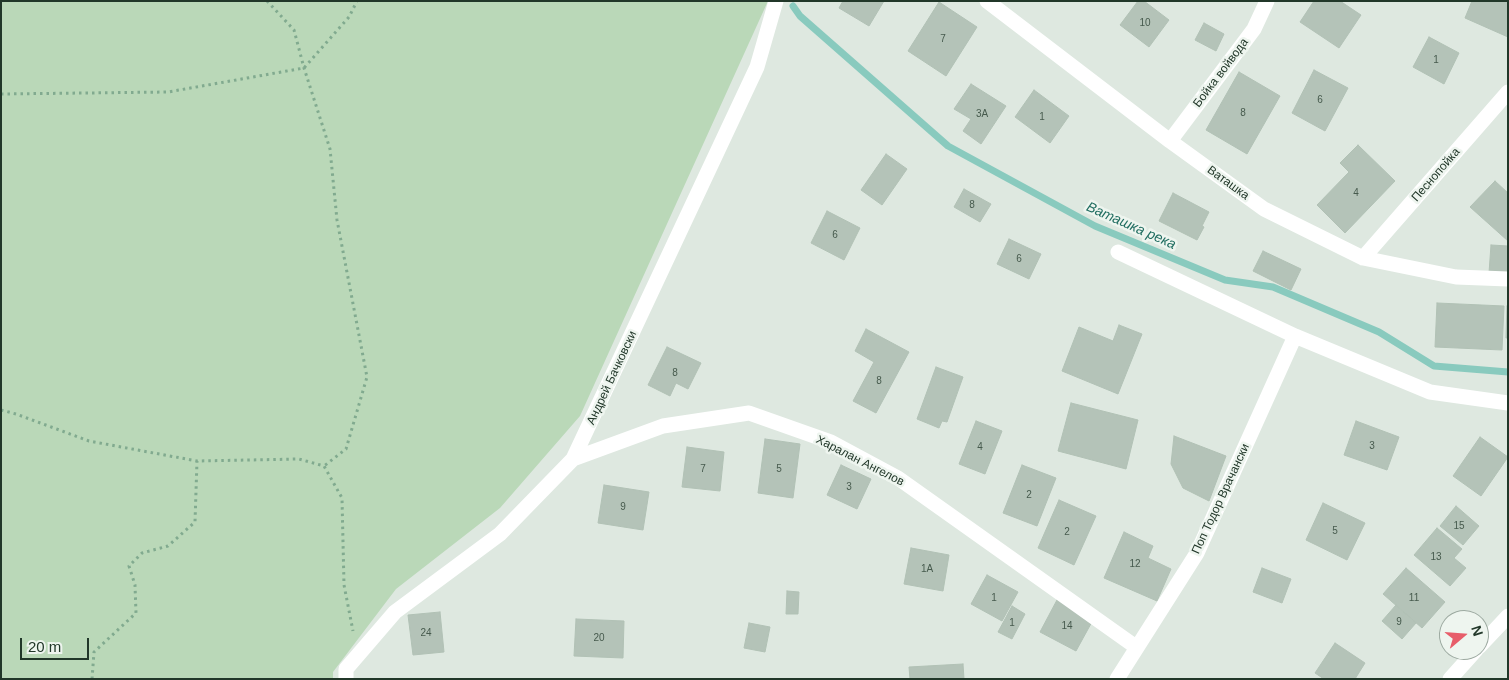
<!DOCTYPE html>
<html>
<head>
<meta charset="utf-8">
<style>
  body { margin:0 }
  #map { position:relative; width:1509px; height:680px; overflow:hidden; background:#dee8e0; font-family:Helvetica,sans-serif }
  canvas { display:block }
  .frame { position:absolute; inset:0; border:2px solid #213729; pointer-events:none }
  .north { position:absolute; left:1439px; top:610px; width:50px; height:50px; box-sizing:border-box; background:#eef5ef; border:1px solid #9ca9a0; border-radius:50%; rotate:72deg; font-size:14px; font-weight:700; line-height:20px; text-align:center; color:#213729 }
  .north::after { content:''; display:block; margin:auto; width:18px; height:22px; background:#e75d6a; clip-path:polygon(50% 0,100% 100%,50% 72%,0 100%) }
  .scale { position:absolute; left:20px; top:638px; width:69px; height:22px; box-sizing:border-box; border:2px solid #213729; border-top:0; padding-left:6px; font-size:15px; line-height:18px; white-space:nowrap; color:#213729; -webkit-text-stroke:4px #eef5ef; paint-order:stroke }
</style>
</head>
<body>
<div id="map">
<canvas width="1509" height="680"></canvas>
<div class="frame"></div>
<div class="north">N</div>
<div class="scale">20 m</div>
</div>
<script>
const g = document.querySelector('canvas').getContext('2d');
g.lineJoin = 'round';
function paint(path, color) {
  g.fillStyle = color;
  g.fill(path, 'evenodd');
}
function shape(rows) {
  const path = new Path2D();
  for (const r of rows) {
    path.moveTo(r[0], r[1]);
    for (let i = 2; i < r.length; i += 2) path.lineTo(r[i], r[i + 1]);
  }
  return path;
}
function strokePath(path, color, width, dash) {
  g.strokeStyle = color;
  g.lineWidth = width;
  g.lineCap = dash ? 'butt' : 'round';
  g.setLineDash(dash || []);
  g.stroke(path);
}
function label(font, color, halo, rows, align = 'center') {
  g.font = font + ' Helvetica,sans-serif';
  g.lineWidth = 5;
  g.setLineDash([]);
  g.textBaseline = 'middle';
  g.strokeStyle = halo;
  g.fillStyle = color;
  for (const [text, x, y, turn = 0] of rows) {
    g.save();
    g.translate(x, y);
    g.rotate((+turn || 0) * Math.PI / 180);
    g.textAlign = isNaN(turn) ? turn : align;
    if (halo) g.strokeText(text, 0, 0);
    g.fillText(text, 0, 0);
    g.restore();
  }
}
const green = shape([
  [1,1,768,1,580,416,500,508,396,589,333,672,333,679,1,679]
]);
const stream = shape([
  [793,6,800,16,948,146,1095,226,1225,280,1273,287,1379,332,1434,366,1508,372]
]);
const building = shape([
  [843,1,884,1,869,26,839,8,843,1],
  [1138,1,1144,1,1169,20,1149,47,1120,25,1138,1],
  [1314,1,1340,1,1361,15,1339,48,1300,22,1314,1],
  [1472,1,1508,1,1508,37,1465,18,1472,1],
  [939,2,977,27,946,76,908,51,939,2],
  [1204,23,1224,34,1216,51,1195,40,1204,23],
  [1429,37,1459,53,1444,84,1413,67,1429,37],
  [1314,70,1348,88,1325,131,1292,113,1314,70],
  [1239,72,1280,96,1247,154,1206,130,1239,72],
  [971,84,1006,106,981,144,963,131,971,119,954,109,971,84],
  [1034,90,1069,116,1050,143,1015,117,1034,90],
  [1358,145,1395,181,1345,233,1317,205,1349,172,1340,163,1358,145],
  [886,154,907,169,882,205,861,190,886,154],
  [1495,181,1508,193,1508,241,1470,207,1495,181],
  [964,189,991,204,980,222,954,207,964,189],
  [1173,193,1209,212,1202,226,1204,227,1197,240,1159,221,1173,193],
  [827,211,860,228,844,260,811,243,827,211],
  [1009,239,1041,254,1029,279,997,264,1009,239],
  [1491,245,1508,246,1508,274,1489,273,1491,245],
  [1263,251,1301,269,1291,290,1253,271,1263,251],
  [1437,303,1504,306,1502,350,1435,347,1437,303],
  [1507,306,1508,306,1508,338,1506,338,1507,306],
  [1119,325,1142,334,1118,394,1062,371,1079,327,1113,341,1119,325],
  [866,329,909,352,876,413,853,401,874,362,855,351,866,329],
  [667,347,701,363,688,389,676,383,670,396,648,385,667,347],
  [936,367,963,377,947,422,942,421,939,428,917,419,936,367],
  [1071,403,1138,420,1126,469,1058,451,1071,403],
  [976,421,1002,431,985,474,959,464,976,421],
  [1356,421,1399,437,1387,470,1344,455,1356,421],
  [1174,436,1226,456,1209,501,1183,488,1171,464,1174,436],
  [1480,437,1508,457,1481,496,1453,476,1480,437],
  [765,439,800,444,793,498,758,493,765,439],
  [687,447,724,452,720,491,682,487,687,447],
  [841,465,871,479,857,509,827,495,841,465],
  [1022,465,1056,478,1037,526,1003,513,1022,465],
  [604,485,649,492,643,530,598,523,604,485],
  [1059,500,1096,516,1074,565,1038,548,1059,500],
  [1323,503,1365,523,1347,560,1306,540,1323,503],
  [1456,506,1479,526,1463,545,1440,526,1456,506],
  [1437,528,1462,549,1454,558,1466,568,1450,586,1414,555,1437,528],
  [1124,532,1153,546,1148,558,1171,569,1157,601,1104,578,1124,532],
  [911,548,949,555,943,591,904,584,911,548],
  [1262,568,1291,579,1282,603,1253,592,1262,568],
  [1406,568,1445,602,1422,628,1383,594,1406,568],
  [987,575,1018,592,1002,621,971,604,987,575],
  [787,591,799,592,798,614,786,614,787,591],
  [1057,600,1093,620,1076,651,1040,632,1057,600],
  [1396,605,1416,623,1402,639,1382,621,1396,605],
  [1012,606,1025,614,1012,639,998,632,1012,606],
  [440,612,444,652,413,655,408,615,440,612],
  [576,619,624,621,623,658,574,656,576,619],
  [749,623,770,627,765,652,744,648,749,623],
  [1335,643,1365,663,1355,679,1324,679,1315,673,1335,643],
  [963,664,964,679,910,679,909,667,963,664]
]);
const path = shape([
  [267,1,294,30,304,68,330,149,337,220,367,377,346,449,324,466],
  [1,94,168,92,304,68,349,17,357,1],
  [1,410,16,414,89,441,197,461,299,459,324,466,342,498,344,585,353,631],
  [92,679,94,652,136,613,135,585,129,566,142,553,168,546,195,522,197,461]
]);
const street = shape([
  [987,1,1170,141,1264,209,1363,258,1456,277,1508,279],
  [1170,141,1254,29,1267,1],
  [1118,252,1295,336,1430,392,1508,403],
  [1363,258,1508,92],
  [573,459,663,426,749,413,831,442,898,478,1136,647],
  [1479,647,1508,616],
  [346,679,346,669,395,612,500,534,573,459,757,67,776,1],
  [1117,679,1197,553,1295,336],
  [1450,679,1476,650]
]);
const numberNames = [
  ["10",1145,23],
  ["7",943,39],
  ["1",1436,60],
  ["6",1320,100],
  ["8",1243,113],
  ["3А",982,114],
  ["1",1042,117],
  ["4",1356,193],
  ["8",972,205],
  ["6",835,235],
  ["6",1019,259],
  ["8",675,373],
  ["8",879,381],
  ["3",1372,446],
  ["4",980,447],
  ["7",703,469],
  ["5",779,469],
  ["3",849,487],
  ["2",1029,495],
  ["9",623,507],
  ["15",1459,526],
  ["5",1335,531],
  ["2",1067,532],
  ["13",1436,557],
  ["12",1135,564],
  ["1А",927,569],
  ["1",994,598],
  ["11",1414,598],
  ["9",1399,622],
  ["1",1012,623],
  ["14",1067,626],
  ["24",426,633],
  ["20",599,638]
];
const streetNames = [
  ["Бойка войвода",1221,73,-53],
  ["Песнопойка",1436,175,-49],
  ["Ваташка",1228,183,36],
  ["Андрей Бачковски",612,378,-65],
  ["Харалан Ангелов",860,461,27],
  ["Поп Тодор Врачански",1221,499,-65]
];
const waterNames = [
  ["Ваташка река",1131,226,24]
];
paint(green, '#bad8b8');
strokePath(stream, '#89cabe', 7);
paint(building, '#b4c3b8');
strokePath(building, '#b1c1b5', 1);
strokePath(path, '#81aa8f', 3, [2.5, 4]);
strokePath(street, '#fff', 15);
label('10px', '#465a4d', null, numberNames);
label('12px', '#213729', '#eef5ef', streetNames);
label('italic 14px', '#206d60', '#eef5ef', waterNames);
</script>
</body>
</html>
